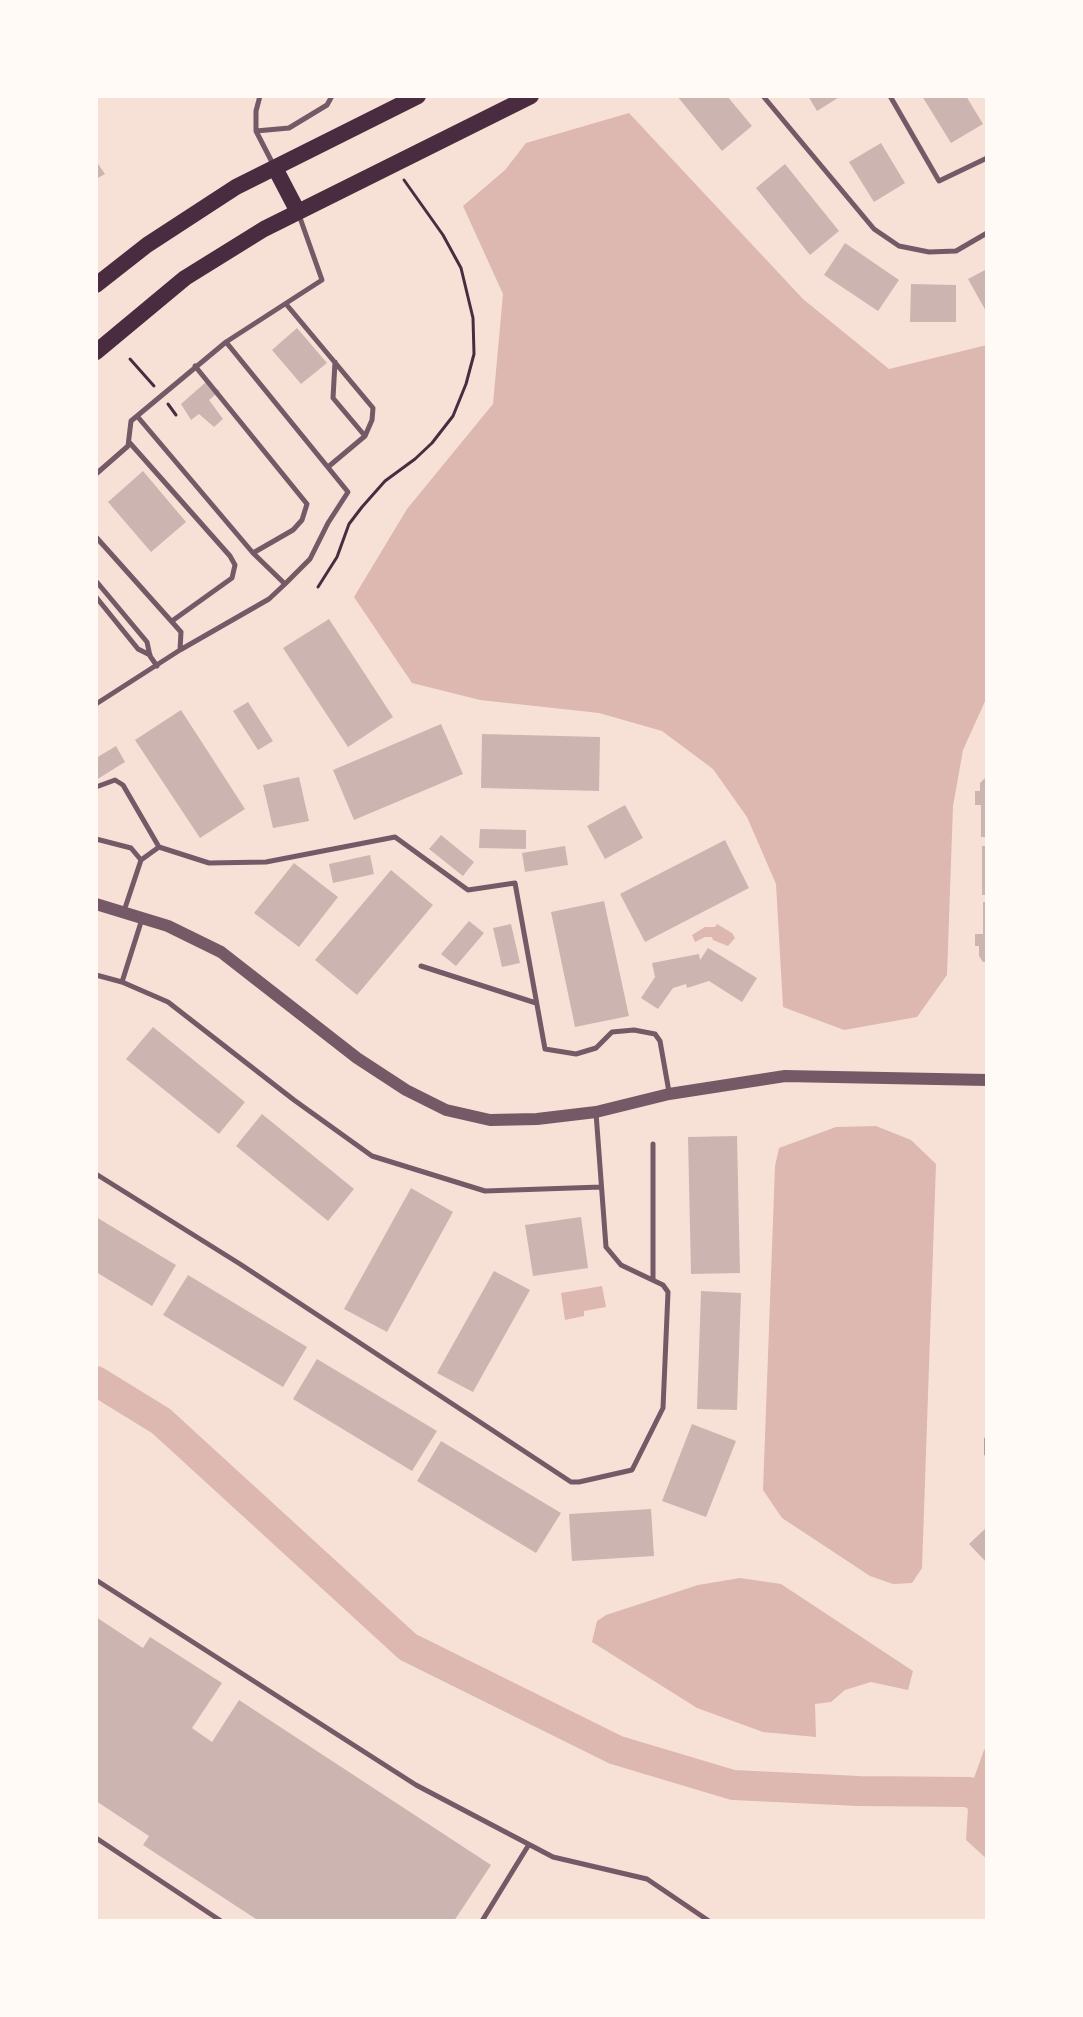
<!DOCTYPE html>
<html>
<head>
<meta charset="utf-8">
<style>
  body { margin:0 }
  #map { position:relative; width:1083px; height:2017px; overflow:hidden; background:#f7e1d7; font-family:"Alegreya Sans",sans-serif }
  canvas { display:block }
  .frame { position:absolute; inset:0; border:98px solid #fffaf5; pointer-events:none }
</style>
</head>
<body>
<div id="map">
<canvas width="1083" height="2017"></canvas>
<div class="frame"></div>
</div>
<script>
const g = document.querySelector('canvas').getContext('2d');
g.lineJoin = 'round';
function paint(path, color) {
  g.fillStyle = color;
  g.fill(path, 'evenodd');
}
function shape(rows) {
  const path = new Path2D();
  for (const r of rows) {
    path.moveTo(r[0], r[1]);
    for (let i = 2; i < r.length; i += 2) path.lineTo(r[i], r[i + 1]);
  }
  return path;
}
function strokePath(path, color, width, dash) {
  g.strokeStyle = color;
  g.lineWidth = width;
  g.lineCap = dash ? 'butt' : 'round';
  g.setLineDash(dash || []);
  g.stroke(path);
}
const water = shape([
  [629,113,803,299,889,369,987,345,987,697,963,750,953,806,947,975,917,1017,844,1030,783,1007,776,884,747,817,713,769,662,731,599,713,480,700,412,683,354,597,407,509,493,404,503,294,463,206,505,170,526,143],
  [717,924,732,933,735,938,728,946,713,940,712,937,705,937,695,942,692,935,705,927,715,927],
  [876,1126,911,1140,936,1164,922,1568,912,1583,893,1584,870,1576,782,1518,763,1490,775,1166,779,1148,836,1127],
  [602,1286,606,1307,584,1311,584,1316,565,1320,561,1293],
  [740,1578,781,1584,913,1671,908,1690,871,1682,845,1690,831,1702,815,1704,816,1737,763,1732,697,1708,592,1642,597,1621,606,1615,698,1585],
  [987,1747,987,1859,966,1840,969,1792,984,1750]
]);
const river = shape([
  [96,1381,161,1421,408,1647,616,1750,733,1785,859,1791,969,1792,987,1803]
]);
const building = shape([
  [677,96,727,96,752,126,722,151],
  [808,96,841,96,817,111],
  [922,96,966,96,983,124,951,143],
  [881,143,905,183,874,202,849,162],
  [96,161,105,174,96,179],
  [785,164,839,231,810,255,756,188],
  [845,243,899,280,878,311,824,275],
  [987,269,987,313,968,279],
  [911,284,956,285,956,322,910,322],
  [297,328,327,363,301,384,272,350],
  [206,382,220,391,209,400,223,419,214,427,199,414,191,420,181,404],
  [143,471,186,522,151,552,108,502],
  [329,619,393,717,348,747,283,648],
  [248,702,273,741,258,750,233,711],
  [181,710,245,809,200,838,135,740],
  [441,724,463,774,354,820,333,770],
  [482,734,600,737,599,791,481,788],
  [116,746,125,762,96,780,96,758],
  [299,777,309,821,273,828,263,785],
  [985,778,987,778,987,837,981,837,981,805,975,805,975,791,980,791,980,783],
  [625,805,643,838,605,859,587,826],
  [480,829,526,830,526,849,479,848],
  [441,835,474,862,463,876,429,849],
  [725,840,749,888,645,942,620,894],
  [565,846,568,865,525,872,522,853],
  [982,846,987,846,987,895,982,895],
  [370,855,374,874,333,883,329,864],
  [294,863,338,897,299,947,254,913],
  [391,870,433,905,357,995,315,960],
  [604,901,629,1016,575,1027,551,912],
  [983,902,987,902,987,962,983,962,979,956,979,946,975,946,975,934,983,934],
  [469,921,484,933,456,966,441,954],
  [511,924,520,963,502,967,493,928],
  [708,948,757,978,742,1002,709,981,687,988,686,984,673,988,658,1009,641,998,655,977,652,963,699,954,700,960],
  [153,1027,245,1102,219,1134,126,1059],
  [262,1114,354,1189,328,1221,236,1146],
  [737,1136,740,1273,691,1274,688,1137],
  [411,1188,453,1212,387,1332,344,1309],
  [96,1217,176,1265,152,1306,96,1272],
  [581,1217,588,1268,533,1276,525,1225],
  [494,1271,530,1290,473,1392,437,1373],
  [188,1275,307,1347,283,1387,163,1315],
  [701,1291,741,1293,737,1410,697,1409],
  [317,1359,437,1431,412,1471,293,1399],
  [692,1424,736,1441,706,1517,662,1501],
  [441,1441,561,1513,536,1553,417,1481],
  [651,1509,654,1556,572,1561,569,1514],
  [987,1527,987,1563,969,1544],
  [96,1617,143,1648,150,1637,222,1683,192,1728,212,1742,239,1700,491,1865,454,1921,259,1921,143,1845,149,1836,96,1801]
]);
const path = shape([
  [130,359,154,386],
  [168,404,176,415],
  [318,587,337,557,349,524,362,507,385,481,415,459,432,443,453,416,466,384,474,354,473,318,461,268,443,235,404,180]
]);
const service = shape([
  [260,96,256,111,256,131,274,166],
  [763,96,874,229,899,246,929,252,956,251,987,233],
  [890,96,939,181,987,158],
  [256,131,289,128,327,105,332,96],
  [286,304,373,408,372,420,365,436,328,467],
  [226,342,348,492,328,523,310,559,285,584],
  [335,362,333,398,365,436],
  [195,366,307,504,302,520,293,530,253,553],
  [137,416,253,553,285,584,269,599,180,650],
  [129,442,230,556,235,565,232,578,172,621],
  [96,474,128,446,131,421,137,416,226,342,322,280,299,215],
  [96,537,181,632,180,650,96,704],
  [96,581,147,642,150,656,157,666],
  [96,597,138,649,150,655],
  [96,787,115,780,123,785,159,847,209,863,266,862,395,837,468,890,515,883,545,1049,576,1054,596,1048,612,1032,634,1030,655,1034,660,1041,669,1092],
  [96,839,131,848,141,860],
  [124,911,141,860,159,847],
  [421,966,536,1003],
  [96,975,122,982,168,1002,294,1100,372,1156,485,1191,601,1187],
  [122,982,142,919],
  [653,1144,653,1280],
  [96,1174,240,1264,571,1482,579,1482,632,1470,663,1408,668,1292,663,1285,621,1265,606,1247,596,1113],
  [987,1439,987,1454],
  [96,1580,416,1785,553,1857,647,1879,709,1921],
  [96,1838,221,1921],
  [482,1921,528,1846]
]);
const tertiary = shape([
  [96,904,168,926,221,952,357,1058,406,1090,446,1110,490,1120,537,1119,596,1112,669,1094,785,1076,987,1080]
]);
const primary = shape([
  [275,168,298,212],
  [96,285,147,245,236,187,418,96],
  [96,352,185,278,264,229,531,96]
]);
paint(water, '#dcb8b0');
strokePath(river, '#dcb8b0', 30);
paint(building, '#ccb4b1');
strokePath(path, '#4a2c40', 3);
strokePath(service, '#755966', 5);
strokePath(tertiary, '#755966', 12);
strokePath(primary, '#4a2c40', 16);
</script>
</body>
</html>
